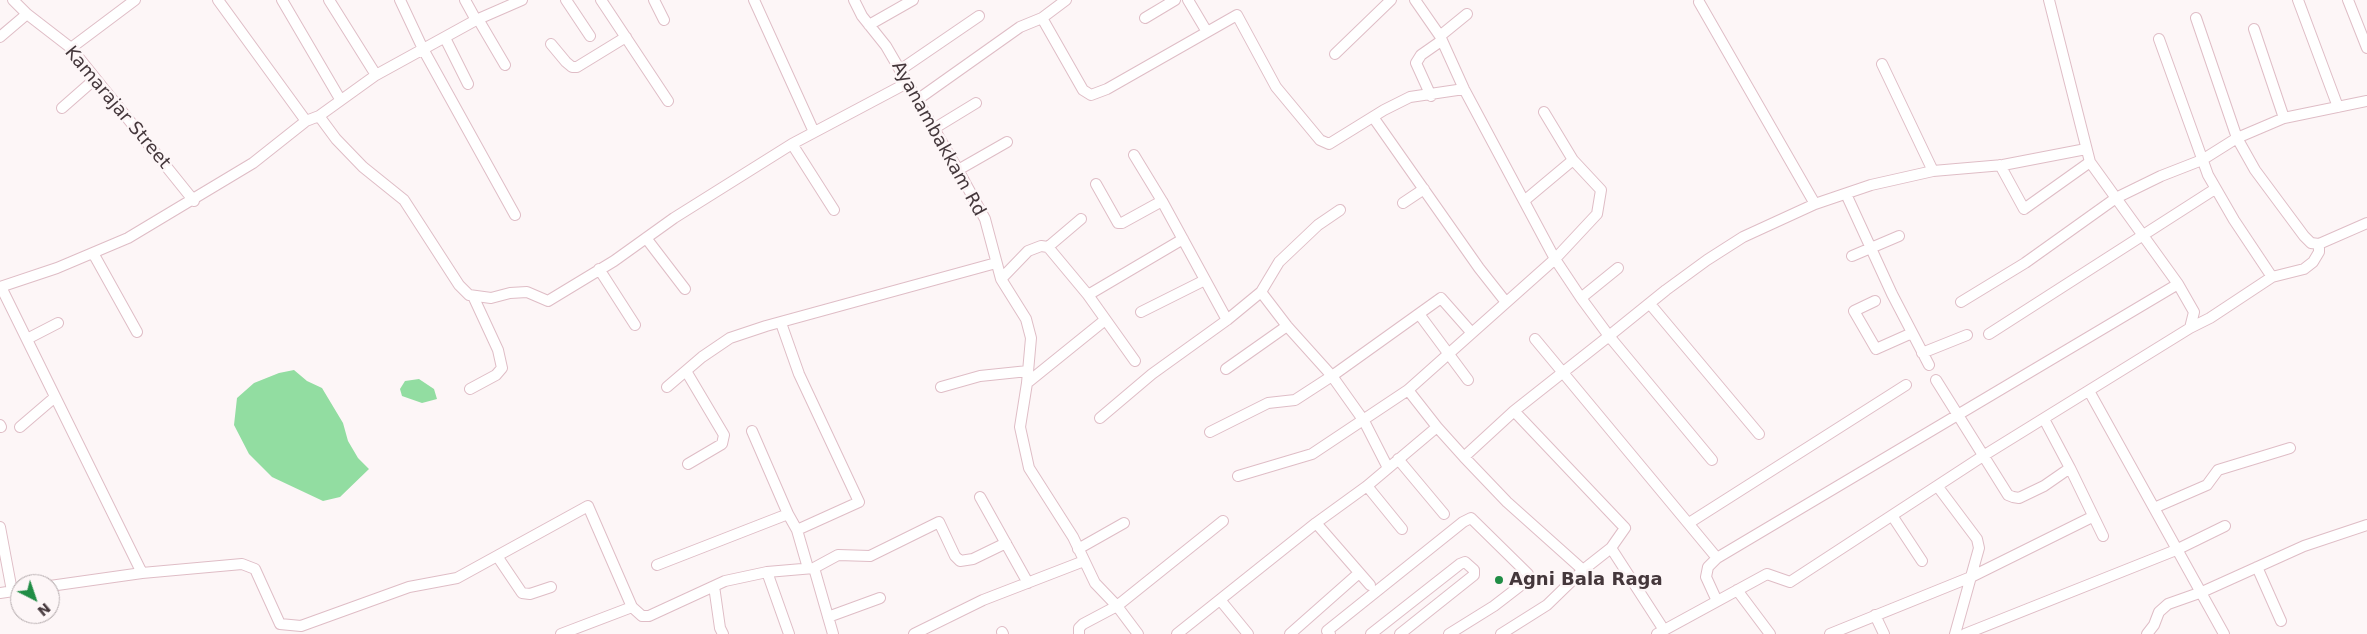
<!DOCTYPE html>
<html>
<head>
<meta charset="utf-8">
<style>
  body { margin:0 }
  #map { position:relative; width:2367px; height:634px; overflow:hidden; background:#fdf6f7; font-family:"DejaVu Sans",sans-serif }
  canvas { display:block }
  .north { position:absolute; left:10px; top:574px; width:50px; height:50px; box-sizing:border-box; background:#fdf6f7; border:1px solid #b3aaac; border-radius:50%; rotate:139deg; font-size:14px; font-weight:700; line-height:20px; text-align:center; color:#44373b }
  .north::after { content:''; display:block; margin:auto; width:18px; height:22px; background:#208d45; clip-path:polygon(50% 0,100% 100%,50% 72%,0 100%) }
</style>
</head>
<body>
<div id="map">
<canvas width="2367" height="634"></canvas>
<div class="north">N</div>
</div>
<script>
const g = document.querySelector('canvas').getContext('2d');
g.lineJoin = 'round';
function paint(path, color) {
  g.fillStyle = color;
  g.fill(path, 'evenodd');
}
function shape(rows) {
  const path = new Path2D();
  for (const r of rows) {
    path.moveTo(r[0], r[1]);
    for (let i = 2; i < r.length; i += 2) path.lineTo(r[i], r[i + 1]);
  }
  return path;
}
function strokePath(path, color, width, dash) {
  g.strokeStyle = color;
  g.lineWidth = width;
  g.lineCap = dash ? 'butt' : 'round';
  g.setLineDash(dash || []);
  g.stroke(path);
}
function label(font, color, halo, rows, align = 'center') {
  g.font = font + ' "DejaVu Sans",sans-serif';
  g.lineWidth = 5;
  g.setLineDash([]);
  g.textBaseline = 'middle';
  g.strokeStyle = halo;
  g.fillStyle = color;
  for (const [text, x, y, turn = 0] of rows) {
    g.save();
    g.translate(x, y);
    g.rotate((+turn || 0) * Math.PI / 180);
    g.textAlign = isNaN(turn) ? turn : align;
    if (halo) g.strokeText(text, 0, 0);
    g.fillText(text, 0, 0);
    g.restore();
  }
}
const water = shape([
  [294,370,307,381,322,388,343,423,348,441,358,458,369,469,340,497,323,501,272,477,249,454,234,425,237,398,254,383,279,373],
  [419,379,434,389,437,399,422,403,402,396,400,389,405,381]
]);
const minor = shape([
  [13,0,27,14,71,48,194,201],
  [218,0,306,121],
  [282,0,340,99],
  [329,0,376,75],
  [400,0,423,49,515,215],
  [465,0,476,20],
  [566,0,590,36],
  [601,0,668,101],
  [654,0,664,20],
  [754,0,814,132],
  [854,0,862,16,886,46,958,170,985,219,1001,279,1026,319,1031,338,1027,383,1020,427,1029,468,1073,537,1095,583,1117,606,1138,634],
  [1188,0,1207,32],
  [2298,0,2338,107],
  [2348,0,2367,48],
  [1699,2,1815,204],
  [1042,18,1066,0],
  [1145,18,1175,0],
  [2196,18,2237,138,2255,170,2304,236,2311,243,2319,244,2367,223],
  [478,19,505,65],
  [869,25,913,0],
  [2254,29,2284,118],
  [1440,36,1467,14],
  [0,37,27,14],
  [445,38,468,84],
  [2159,39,2208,175,2234,220,2272,277],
  [551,44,566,62,572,67,577,67,626,37],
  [71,48,135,0],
  [1335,54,1391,0],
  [1882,64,1933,171],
  [900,70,979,16],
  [1431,96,1416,63,1421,55,1441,41],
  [917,100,1020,27,1042,18,1083,90,1091,95,1107,89,1237,15,1276,87,1320,140,1329,144,1384,110,1410,97,1464,89],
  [62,108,95,79],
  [319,116,336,139,363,167,404,200,459,285,469,295,491,298,510,293,527,292,548,301,614,261,674,218,792,144,907,83],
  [1373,117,1479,268,1505,301],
  [935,128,976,103],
  [792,144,834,210],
  [1134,155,1162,201],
  [2000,165,2024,209,2090,162],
  [958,170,1007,142],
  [1096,184,1118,223,1122,223,1162,201,1227,320],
  [1846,194,1892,294,1929,365],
  [1524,201,1573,160],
  [1403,203,1424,189],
  [646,238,685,289],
  [1048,247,1081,219],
  [93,253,137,332],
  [1852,256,1899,236],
  [599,269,635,325],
  [1001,279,1028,251,1041,246,1048,247,1088,295],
  [0,287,57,268,128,238,253,163,306,121,319,116,376,75,476,20,522,0],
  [1,287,142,573],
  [1261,292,1287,326,1332,376,1364,421,1388,468],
  [1581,298,1618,268],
  [1875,301,1854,311,1876,349,1912,333],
  [1961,302,2025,263,2116,198,2161,176,2202,160,2237,138,2284,118,2367,101],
  [1650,304,1759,434],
  [1141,312,1205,280],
  [1419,314,1468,380],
  [781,323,799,374,859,502,797,530],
  [2190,328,2210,318,2272,277,2304,269,2313,262,2319,252,2319,244],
  [1989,334,2215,189],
  [27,339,58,323],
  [1535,339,1717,558,1708,567,1706,577,1717,601],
  [1922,353,1967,335],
  [1135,361,1088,295,1183,239],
  [1226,369,1287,326],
  [686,371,724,435,722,444,688,464],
  [1936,380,2008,495,2013,497,2019,498,2044,486,2070,468,2044,419],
  [1027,383,1105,320],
  [667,387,702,357,730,338,766,326,996,263],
  [941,387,980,376,1028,371],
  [470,389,496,375,502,368,498,350,473,296],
  [1408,390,1437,427],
  [2089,391,2224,634],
  [1514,411,1625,528,1611,548,1664,630],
  [1100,418,1152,374,1227,320,1261,292,1279,262,1318,225,1340,210],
  [0,425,1,427],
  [20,427,55,397],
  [752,431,788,514],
  [1210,432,1268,403,1295,400,1332,376,1441,298,1471,332],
  [1464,457,1507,502,1583,570,1611,548],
  [1398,459,1444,514],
  [1712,460,1609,336,1666,290,1707,260,1743,237,1815,204,1871,185,1933,171,2003,165,2086,149],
  [2070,468,2103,536],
  [1238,476,1312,454,1408,390,1555,259,1597,214,1601,190,1573,160,1544,112],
  [1367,486,1402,529],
  [1938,487,1977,539,1979,548,1955,634],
  [980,497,1028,583],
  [2154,508,2207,485,2218,470,2290,448],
  [1893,517,1922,561],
  [1316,523,1370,585],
  [1689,523,1906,385],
  [0,527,12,591],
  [1078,549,1124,523],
  [497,556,522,593,530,594,551,587],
  [1717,558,2178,284],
  [657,565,788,514,797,530,808,568],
  [2257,567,2281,621],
  [814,568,838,555,870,556,939,522,955,556,960,561,973,559,1006,543],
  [767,572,789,634],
  [50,586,142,573,242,564,255,569,280,624,301,626,409,587,457,578,588,506,632,607,642,616,649,616,725,581,767,572,814,568,833,634],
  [714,586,720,628,723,634],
  [1737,590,1770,634],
  [0,593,20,590],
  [1221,601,1248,634],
  [1875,615,1884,634],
  [828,617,880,598],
  [1002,632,1003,634],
  [561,634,632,607],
  [914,634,983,600,1084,561],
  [1079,634,1079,628,1083,624,1117,606,1223,521],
  [1177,634,1316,523,1367,486,1437,427,1464,457,1514,411,1609,336,1581,298,1555,259,1464,89,1440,36,1415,0],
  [1290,634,1359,573],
  [1330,634,1327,631,1463,522,1471,518,1528,574,1529,579,1494,606,1449,634],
  [1371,634,1460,564,1465,562,1474,570,1474,575,1400,634],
  [1501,634,1547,605,1583,570],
  [1657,634,1767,574,1790,582,1983,456,2190,328,2194,312,2178,284,2090,162,2049,0],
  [1830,634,1971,577,2092,517],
  [1965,634,2176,550,2225,526],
  [2147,634,2154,625,2159,612,2168,604,2202,592,2304,546,2367,525]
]);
const markers = [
  [1499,580,5,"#208d45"]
];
const streetNames = [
  ["Kamarajar Street",117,108,50],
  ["Ayanambakkam Rd",938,139,61]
];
const poiNames = [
  ["Agni Bala Raga",1509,580]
];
paint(water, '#92dda1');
strokePath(minor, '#dfbdc6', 12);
strokePath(minor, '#fff', 10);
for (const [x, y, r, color] of markers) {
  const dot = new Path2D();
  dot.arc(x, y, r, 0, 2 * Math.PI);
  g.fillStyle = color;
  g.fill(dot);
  strokePath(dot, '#fdf6f7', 2);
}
label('18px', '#44373b', '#fdf6f7', streetNames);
label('bold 18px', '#44373b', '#fdf6f7', poiNames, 'left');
</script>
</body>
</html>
